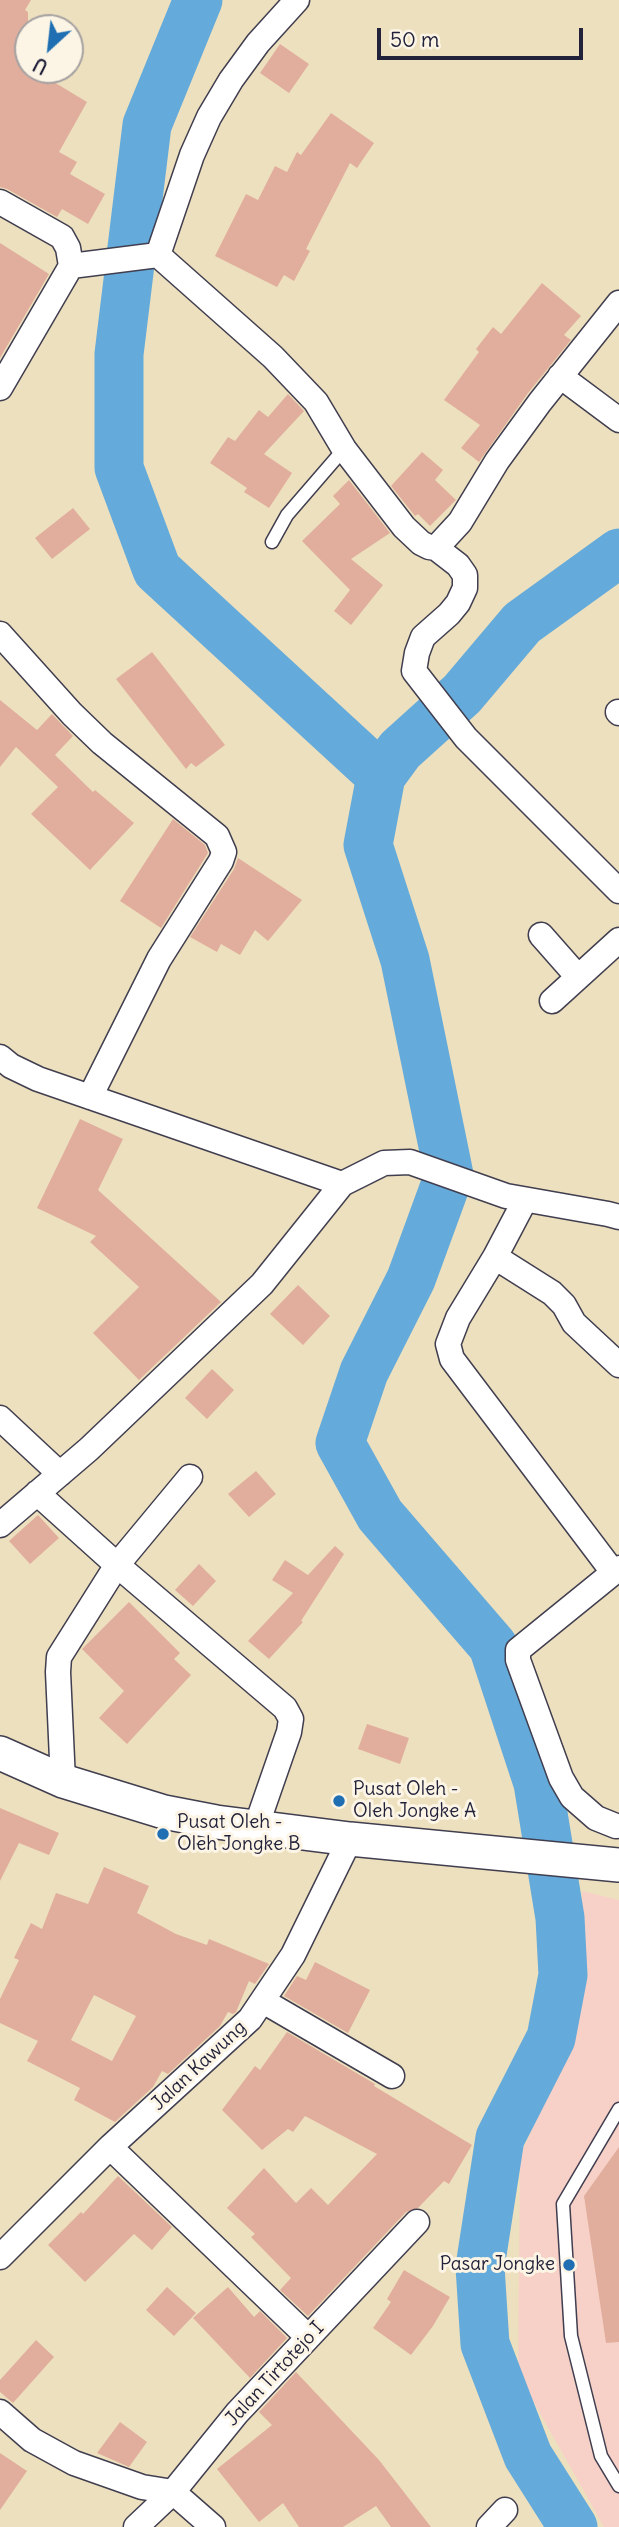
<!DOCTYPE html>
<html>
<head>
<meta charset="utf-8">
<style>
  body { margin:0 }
  #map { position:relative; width:619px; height:2527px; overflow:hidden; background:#ede0be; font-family:Delius,sans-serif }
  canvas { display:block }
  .north { position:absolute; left:14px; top:14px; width:70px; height:70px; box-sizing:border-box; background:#fcf5e5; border:2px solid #a5a1a1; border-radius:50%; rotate:207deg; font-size:19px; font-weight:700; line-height:28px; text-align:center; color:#22223b }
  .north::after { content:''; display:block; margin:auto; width:24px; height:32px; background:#1f6fb2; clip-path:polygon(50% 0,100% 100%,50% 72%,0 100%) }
  .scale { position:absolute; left:377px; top:28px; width:206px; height:32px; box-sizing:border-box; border:4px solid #22223b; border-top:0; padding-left:9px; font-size:21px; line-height:24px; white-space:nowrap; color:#22223b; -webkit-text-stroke:5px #fcf5e5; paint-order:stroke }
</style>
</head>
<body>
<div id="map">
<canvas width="619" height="2527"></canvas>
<div class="north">U</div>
<div class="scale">50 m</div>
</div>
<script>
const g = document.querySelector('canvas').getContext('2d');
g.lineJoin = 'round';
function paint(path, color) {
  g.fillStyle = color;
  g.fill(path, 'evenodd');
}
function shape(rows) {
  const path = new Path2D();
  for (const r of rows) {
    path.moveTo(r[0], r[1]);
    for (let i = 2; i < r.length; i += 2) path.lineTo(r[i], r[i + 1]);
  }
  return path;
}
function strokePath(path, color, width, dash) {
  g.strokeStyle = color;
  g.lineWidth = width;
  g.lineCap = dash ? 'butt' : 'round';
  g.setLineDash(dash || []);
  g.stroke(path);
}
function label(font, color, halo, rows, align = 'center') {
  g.font = font + ' Delius,sans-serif';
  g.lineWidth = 6;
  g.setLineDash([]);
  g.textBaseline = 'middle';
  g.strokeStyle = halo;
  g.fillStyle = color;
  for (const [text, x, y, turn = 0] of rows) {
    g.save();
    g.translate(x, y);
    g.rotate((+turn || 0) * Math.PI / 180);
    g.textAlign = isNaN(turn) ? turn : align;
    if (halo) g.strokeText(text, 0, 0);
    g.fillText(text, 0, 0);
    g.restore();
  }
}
const built = shape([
  [582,1891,619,1900,619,2527,604,2527,518,2374,520,2156,578,2027]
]);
const river = shape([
  [198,0,147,125,119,354,119,468,157,570,381,776,368,845,405,960,449,1175,411,1279,364,1372,340,1443,380,1515,493,1646,538,1783,560,1918,563,1975,551,2038,500,2138,480,2267,485,2344,528,2456,573,2527],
  [381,776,400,750,462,694,522,623,619,553]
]);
const building = shape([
  [0,0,31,0,25,10,28,12,28,70,34,70,87,102,59,152,77,162,70,174,105,194,88,224,62,209,57,217,7,189,0,187],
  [280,44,309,64,289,93,260,73],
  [331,113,374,143,357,168,350,163,306,249,310,251,294,281,284,275,277,287,215,256,246,194,258,200,275,166,287,172,297,152,301,155],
  [0,243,49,274,0,358],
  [542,283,581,316,564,335,571,340,528,393,479,462,461,448,480,425,444,400,479,352,476,349,493,327,501,334],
  [288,394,304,411,264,454,292,473,269,508,244,492,247,488,210,463,228,437,235,441,259,410,268,417],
  [422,452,443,470,435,480,456,500,430,526,418,514,415,516,391,486],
  [349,480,390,533,351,559,383,585,351,625,334,611,350,590,302,541,340,504,333,496],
  [73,508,90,529,52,559,35,538],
  [152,652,225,745,196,767,191,763,186,769,116,679],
  [0,700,37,730,52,714,73,736,55,755,93,792,95,790,134,823,90,870,31,814,58,787,16,747,0,767],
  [173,819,205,845,208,853,161,928,120,901],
  [238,858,302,900,268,941,255,930,240,955,221,944,217,952,190,937,234,869],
  [80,1119,123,1139,98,1190,221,1302,139,1380,93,1333,139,1287,90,1242,96,1236,37,1208],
  [298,1285,330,1316,303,1345,270,1314],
  [212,1369,234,1390,207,1419,185,1398],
  [256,1471,276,1494,249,1517,228,1494],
  [38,1515,59,1538,30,1564,9,1541],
  [335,1546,344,1554,301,1621,303,1622,269,1659,248,1641,293,1593,272,1580,285,1560,308,1575],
  [199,1564,216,1581,193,1606,175,1590],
  [129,1602,180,1653,174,1659,191,1675,127,1744,99,1718,124,1691,82,1649],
  [367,1724,409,1738,400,1764,358,1749],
  [0,1808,59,1833,49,1855,19,1843,0,1881],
  [104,1867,149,1886,137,1913,176,1934,207,1945,209,1939,269,1964,255,1984,249,1981,236,2012,233,2014,228,2012,220,2026,168,2074,162,2071,153,2087,115,2122,74,2100,80,2088,27,2061,38,2041,0,2023,0,1999,19,1960,14,1958,31,1923,42,1929,56,1893,88,1904],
  [94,1995,136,2016,112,2061,71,2040],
  [315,1962,370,1990,348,2033,284,1996,297,1976,306,1980],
  [287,2032,375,2084,374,2086,472,2145,449,2184,444,2181,418,2208,406,2212,308,2316,280,2290,291,2278,251,2237,255,2234,227,2208,264,2168,296,2203,311,2188,328,2205,377,2154,305,2116,293,2132,288,2129,262,2150,222,2110,255,2066,260,2070],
  [619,2147,619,2342,606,2343,584,2196],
  [118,2176,172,2227,152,2250,134,2234,85,2282,48,2245,81,2212,83,2214],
  [404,2270,450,2297,433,2326,411,2355,373,2328,391,2302,387,2299],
  [167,2287,196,2313,174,2336,146,2310],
  [228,2287,254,2317,260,2311,287,2338,250,2378,193,2318],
  [36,2340,54,2357,13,2403,0,2392,0,2380],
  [296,2372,379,2460,431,2527,391,2527,376,2506,343,2527,299,2527,283,2503,259,2522,217,2469,272,2425,259,2412],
  [120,2422,147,2442,129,2467,97,2453],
  [0,2453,27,2471,0,2510]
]);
const service = shape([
  [272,542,287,515,344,449],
  [619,2109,563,2204,571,2336,601,2456,619,2486]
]);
const minor = shape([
  [0,202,62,237,68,248,71,266,0,388],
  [158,255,273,357,316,402,344,449,404,527,421,543,429,547,436,548,460,522,497,461,540,402,619,303],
  [71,266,158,255,192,155,209,117,231,80,258,43,297,0],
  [560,376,619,420],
  [436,548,458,565,465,575,465,588,458,603,449,614,423,637,417,653,414,671,466,738,619,891],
  [0,634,72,714,102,743,217,836,224,852,221,861,159,959,90,1097],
  [618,712,619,713],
  [541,935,578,977],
  [552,1001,619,940],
  [0,1057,11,1066,38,1079,342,1184],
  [525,1200,495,1257,458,1318,448,1344,452,1359,613,1572],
  [495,1257,552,1293,564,1305,574,1323,619,1365],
  [0,1418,60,1474],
  [37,1493,117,1565,285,1708,291,1719,289,1732,256,1827],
  [0,1525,89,1449,262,1284,342,1184,384,1163,410,1162,506,1196,608,1214,619,1217],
  [63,1781,58,1672,59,1657,117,1565,190,1477],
  [616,1826,596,1818,572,1797,561,1778,518,1660,518,1650,619,1568],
  [263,2001,392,2076],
  [110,2147,308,2337],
  [0,2257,110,2147,250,2019,293,1955,350,1839],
  [0,2412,32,2440,74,2463,142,2487,173,2492],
  [173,2492,213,2527],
  [136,2527,173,2492,237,2413,417,2222],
  [489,2527,505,2510]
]);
const secondary = shape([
  [0,1753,63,1781,164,1812,216,1822,350,1839,619,1865]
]);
const markers = [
  [339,1801,7,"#1f6fb2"],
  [163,1834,7,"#1f6fb2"],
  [569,2265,7,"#1f6fb2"]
];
const poiNames = [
  ["Pusat Oleh -",353,1790],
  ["Oleh Jongke A",353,1812],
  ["Pusat Oleh -",177,1823],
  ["Oleh Jongke B",177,1845],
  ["Pasar Jongke",555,2265,"right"]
];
const streetNames = [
  ["Jalan Kawung",199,2066,-43],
  ["Jalan Tirtotejo I",275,2374,-47]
];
paint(built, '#f7d1c7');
strokePath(river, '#64aada', 49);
paint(building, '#e1ae9d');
strokePath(service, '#403e4f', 15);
strokePath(minor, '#403e4f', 27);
strokePath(secondary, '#403e4f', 36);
strokePath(service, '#fff', 12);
strokePath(minor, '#fff', 24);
strokePath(secondary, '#fff', 33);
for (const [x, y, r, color] of markers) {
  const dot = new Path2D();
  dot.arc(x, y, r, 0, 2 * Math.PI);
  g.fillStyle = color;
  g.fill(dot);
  strokePath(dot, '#fcf5e5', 2.5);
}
label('19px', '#22223b', '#fcf5e5', poiNames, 'left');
label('19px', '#22223b', '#fcf5e5', streetNames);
</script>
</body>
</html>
